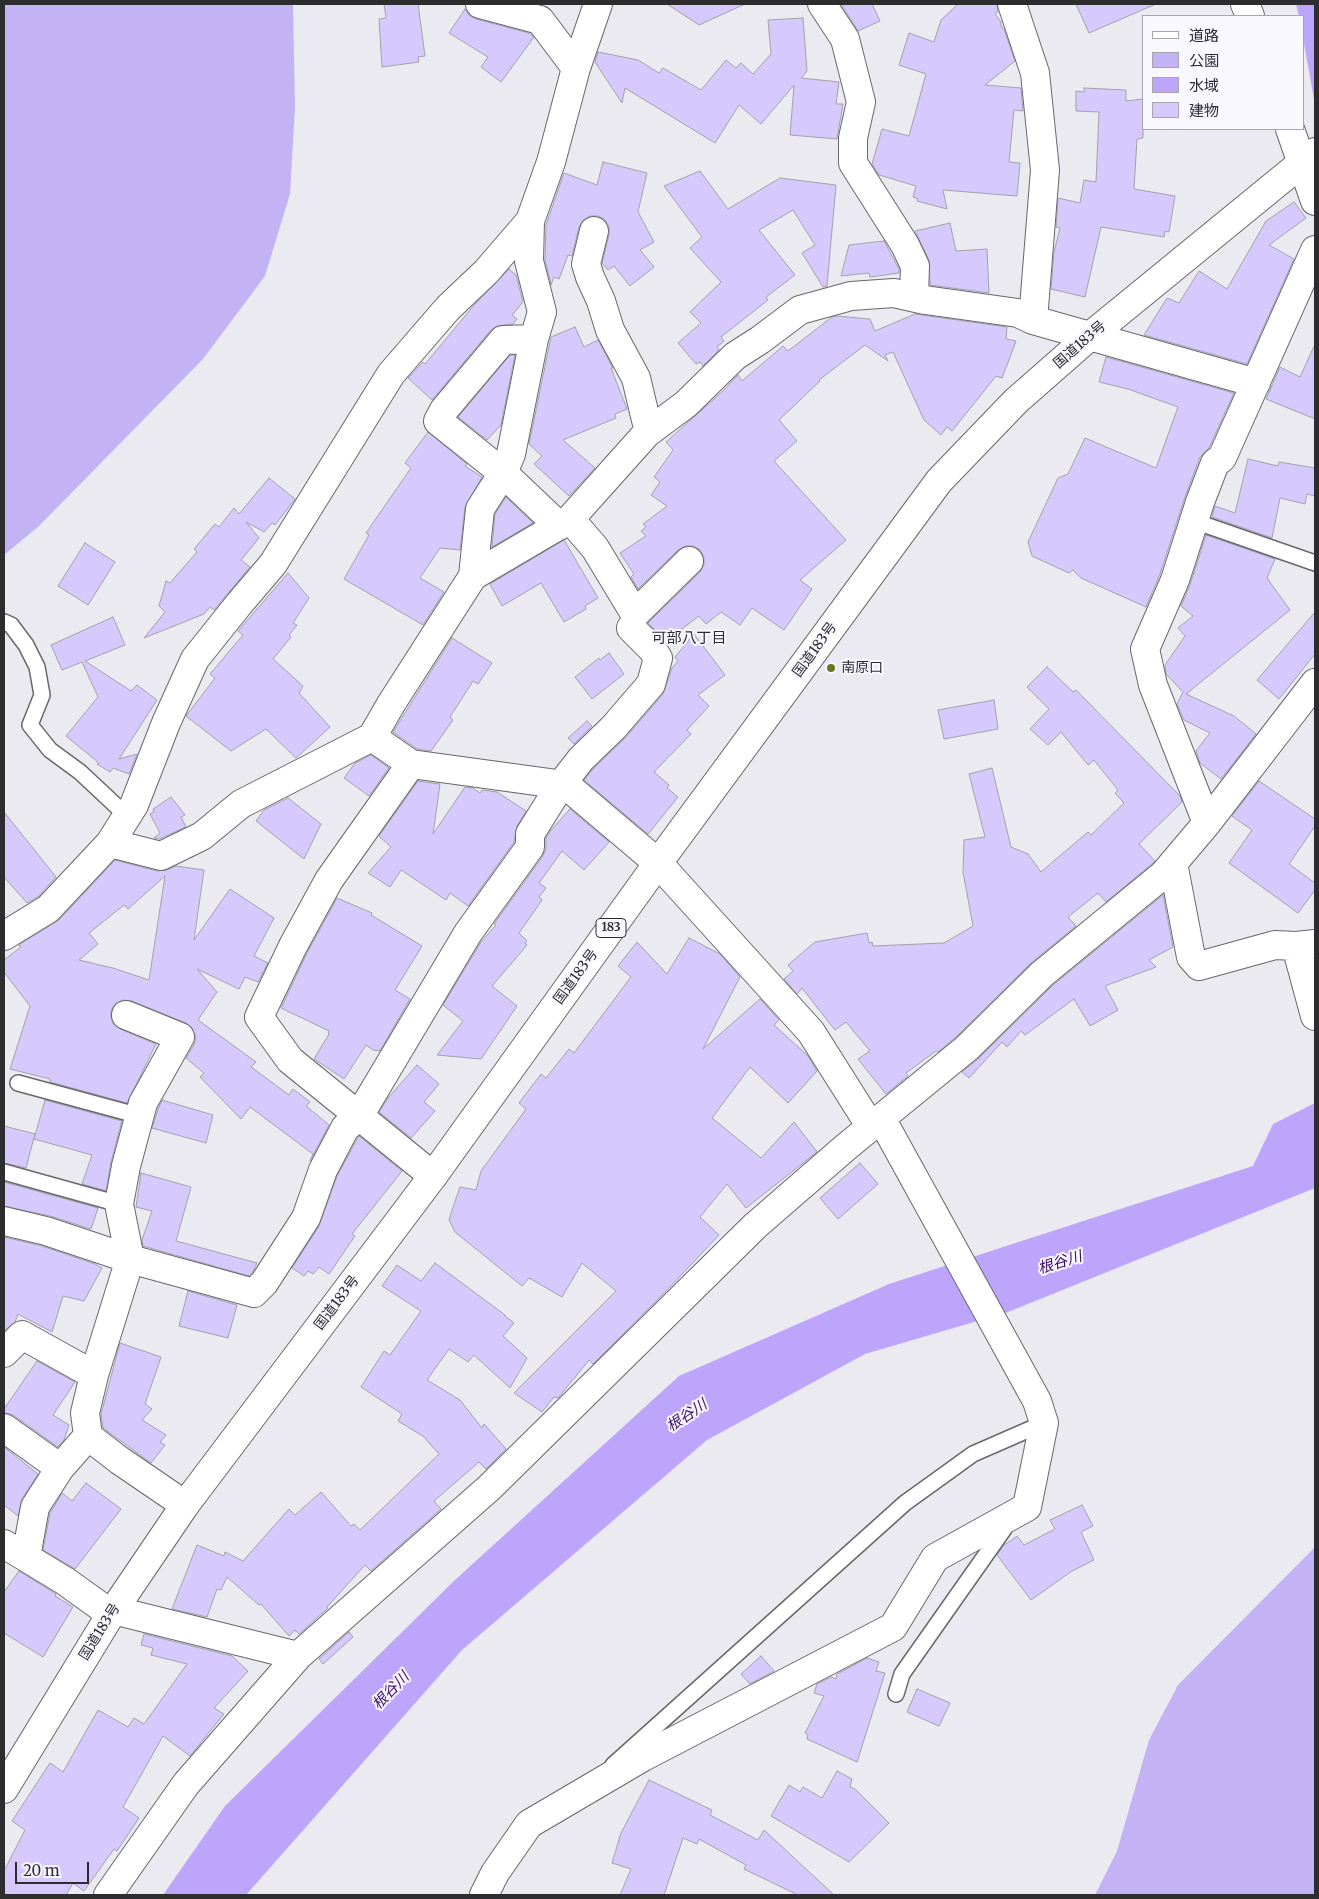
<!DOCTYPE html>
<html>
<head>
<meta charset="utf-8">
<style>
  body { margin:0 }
  #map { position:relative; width:1319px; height:1899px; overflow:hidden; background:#ebeaf1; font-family:Merriweather,"Noto Sans JP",serif }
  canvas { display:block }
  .frame { position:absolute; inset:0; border:5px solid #2d2d30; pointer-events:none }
  .legend { position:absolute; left:1142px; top:15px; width:162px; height:115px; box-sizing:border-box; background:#f9f7ff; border:1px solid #a7a6ac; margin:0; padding:6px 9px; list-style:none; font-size:15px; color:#2d2d30 }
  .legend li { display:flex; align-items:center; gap:10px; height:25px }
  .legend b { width:25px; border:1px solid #a7a6ac }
  .scale { position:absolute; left:15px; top:1862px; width:74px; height:22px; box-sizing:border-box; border:2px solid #2d2d30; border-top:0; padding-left:6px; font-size:15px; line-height:18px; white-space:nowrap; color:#2d2d30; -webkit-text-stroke:4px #f9f7ff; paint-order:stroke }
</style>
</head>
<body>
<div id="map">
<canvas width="1319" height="1899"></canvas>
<div class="frame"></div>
<ul class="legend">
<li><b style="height:6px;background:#fff"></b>道路</li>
<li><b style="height:14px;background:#c4b3f4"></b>公園</li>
<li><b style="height:14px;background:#bda5fb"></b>水域</li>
<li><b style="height:14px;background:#d6c9fe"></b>建物</li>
</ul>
<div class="scale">20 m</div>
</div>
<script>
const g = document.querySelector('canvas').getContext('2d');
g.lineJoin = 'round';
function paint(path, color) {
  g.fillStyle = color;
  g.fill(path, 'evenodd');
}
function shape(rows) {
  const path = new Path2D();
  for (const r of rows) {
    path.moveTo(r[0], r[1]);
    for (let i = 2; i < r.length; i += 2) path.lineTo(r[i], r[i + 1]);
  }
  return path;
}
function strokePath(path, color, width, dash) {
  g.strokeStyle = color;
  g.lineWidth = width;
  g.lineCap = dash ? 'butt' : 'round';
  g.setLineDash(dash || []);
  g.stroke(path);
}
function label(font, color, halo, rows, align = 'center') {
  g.font = font + ' Merriweather,"Noto Sans JP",serif';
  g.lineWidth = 4;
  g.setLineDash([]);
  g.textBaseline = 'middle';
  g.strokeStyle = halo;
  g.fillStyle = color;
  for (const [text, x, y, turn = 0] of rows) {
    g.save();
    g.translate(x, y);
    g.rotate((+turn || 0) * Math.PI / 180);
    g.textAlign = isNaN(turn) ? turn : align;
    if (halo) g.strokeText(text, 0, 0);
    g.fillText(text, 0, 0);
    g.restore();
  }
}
const green = shape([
  [4,4,293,4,295,107,290,194,265,276,203,359,39,526,4,555],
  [1315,1547,1315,1895,1095,1895,1117,1851,1149,1740,1178,1685]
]);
const water = shape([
  [1296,4,1315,4,1315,105,1303,38,1303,16,1299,16],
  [1315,1103,1315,1188,1008,1312,865,1354,707,1440,462,1650,246,1895,163,1895,225,1806,455,1580,679,1376,889,1284,1253,1166,1273,1124]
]);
const building = shape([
  [384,4,418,4,425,56,418,57,419,62,382,67,379,19,386,18,384,4],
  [667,4,745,4,699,25,667,4],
  [841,4,872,4,880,21,858,31,841,4],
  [958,4,997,4,998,11,995,14,1001,22,1001,26,1004,29,1015,61,985,85,1021,88,1023,111,1014,110,1009,162,1020,163,1017,196,943,190,947,209,917,201,918,199,913,197,916,186,879,175,872,164,882,129,909,136,926,74,899,65,909,33,934,42,941,20,958,4],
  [1076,4,1156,4,1089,33,1076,4],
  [465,9,469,15,476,19,529,33,534,37,501,82,481,67,488,57,449,33,465,9],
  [803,18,807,71,801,78,839,82,836,104,843,104,837,139,790,135,794,85,761,124,739,105,715,143,625,88,622,103,595,62,598,52,638,60,659,73,663,68,701,90,726,60,736,68,741,63,753,74,771,54,768,20,803,18],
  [1084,88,1126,90,1126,101,1143,99,1143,138,1137,139,1134,189,1175,196,1169,232,1165,231,1164,237,1101,227,1085,297,1051,289,1054,252,1060,228,1056,227,1058,198,1080,203,1084,180,1096,182,1099,112,1076,111,1076,91,1084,92,1084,88],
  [603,162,647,173,638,212,654,242,640,250,654,267,630,286,614,266,608,270,602,263,609,235,609,226,604,219,598,216,590,216,583,220,579,227,572,256,568,255,559,279,554,277,551,285,545,259,546,225,564,173,597,185,603,162],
  [700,171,728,209,780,178,836,185,827,286,823,287,802,253,815,245,793,210,759,230,795,275,766,297,768,300,721,337,724,341,717,347,719,350,703,366,700,362,696,364,678,343,701,323,690,312,721,282,690,248,702,237,664,186,700,171],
  [1294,202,1306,218,1269,245,1294,259,1247,364,1144,335,1167,298,1179,303,1199,271,1227,289,1266,221,1294,202],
  [950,223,956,251,987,249,989,293,930,285,929,260,915,231,950,223],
  [884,241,899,269,899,273,870,277,869,273,841,276,849,245,884,241],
  [509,269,516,275,523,302,512,315,517,319,513,324,497,326,491,330,432,400,408,378,423,362,425,364,475,304,509,269],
  [915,314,1007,327,1006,339,1016,341,1002,378,996,376,952,431,947,427,941,435,924,420,893,352,885,355,888,361,865,345,819,380,820,381,779,420,797,441,774,461,846,540,800,580,812,589,784,630,752,608,740,625,721,612,706,624,699,616,666,641,648,623,700,572,704,565,704,557,700,550,694,546,685,546,678,550,638,589,631,577,634,574,620,553,646,536,641,531,646,527,643,524,667,506,651,495,660,482,654,477,673,450,666,442,723,391,738,375,742,381,783,346,788,351,832,317,837,316,870,319,875,331,915,314],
  [575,327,584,347,598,340,613,368,611,368,627,409,615,414,616,418,563,440,595,468,569,496,534,464,542,456,529,444,551,337,575,327],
  [1315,344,1315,419,1266,399,1280,367,1300,377,1315,344],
  [510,355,515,355,501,425,487,440,458,417,510,355],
  [1106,357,1234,393,1209,448,1200,457,1185,497,1160,574,1146,607,1081,578,1073,570,1069,573,1032,556,1028,542,1058,478,1068,474,1085,438,1156,468,1178,407,1128,389,1099,382,1106,357],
  [428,432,467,464,465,466,482,477,465,507,460,550,440,548,420,578,444,592,423,625,344,579,369,535,366,533,411,468,405,463,428,432],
  [1248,459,1278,466,1279,462,1315,468,1315,496,1307,494,1305,504,1280,498,1272,538,1212,517,1215,506,1235,513,1248,459],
  [269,478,295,499,275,525,272,523,264,532,246,522,259,538,241,560,250,567,214,610,210,607,204,614,144,638,165,612,159,606,166,581,170,583,197,552,194,549,215,524,219,527,234,508,239,514,269,478],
  [506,497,533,523,492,547,495,514,506,497],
  [1206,535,1275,559,1267,578,1290,610,1186,694,1234,716,1256,734,1221,779,1200,763,1196,751,1210,733,1184,720,1177,704,1183,692,1166,674,1165,665,1185,636,1178,628,1193,616,1181,606,1190,585,1206,535],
  [564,540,598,598,585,606,586,609,564,622,541,583,502,606,490,584,564,540],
  [85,543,115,562,88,605,58,586,85,543],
  [288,573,309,598,293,623,297,625,289,635,291,637,273,659,303,686,299,693,330,727,296,758,266,729,231,751,186,716,215,678,210,674,243,635,238,631,288,573],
  [1315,612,1315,654,1279,699,1257,680,1315,612],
  [113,617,125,645,85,661,131,691,137,685,157,700,119,759,137,754,129,774,113,768,110,772,97,764,99,763,66,736,98,697,82,662,62,670,51,645,113,617],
  [694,634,725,675,698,695,709,706,687,730,691,734,654,772,669,785,667,788,678,797,648,834,584,780,593,769,626,737,663,694,672,668,678,661,675,657,694,634],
  [452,638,492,663,478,684,473,681,450,717,453,720,431,751,417,749,393,732,452,638],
  [609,653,624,674,592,699,575,677,599,658,600,660,609,653],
  [1047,667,1073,692,1076,690,1180,796,1182,802,1139,844,1155,861,1153,863,1106,902,1098,893,1068,917,1076,926,1031,963,957,1036,938,1052,936,1051,906,1073,908,1076,886,1094,858,1059,870,1051,846,1022,835,1030,802,988,797,994,784,979,793,971,788,965,815,942,867,933,869,943,872,942,873,946,944,943,973,926,963,872,964,840,985,837,969,774,992,768,1011,847,1028,854,1041,872,1088,832,1091,835,1124,803,1115,793,1118,790,1094,760,1088,765,1061,732,1048,745,1030,729,1049,709,1027,687,1047,667],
  [994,700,998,729,944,739,938,710,994,700],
  [587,721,592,726,574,744,568,738,587,721],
  [371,755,389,768,369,796,344,778,355,763,371,755],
  [418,781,440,784,433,834,465,787,473,788,480,793,482,790,497,792,526,811,517,826,514,842,468,906,450,893,446,900,401,870,390,887,368,873,391,847,379,836,418,781],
  [1259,781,1315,819,1315,826,1289,864,1315,883,1315,890,1298,913,1229,863,1252,830,1232,816,1259,781],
  [171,797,185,815,181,817,186,827,159,839,154,838,160,833,150,814,154,812,153,809,171,797],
  [288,798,321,824,304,859,256,821,264,810,288,798],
  [570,809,609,842,584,870,562,851,539,883,546,888,539,897,542,900,519,933,527,941,525,943,527,945,492,986,517,1006,481,1059,437,1055,463,1021,443,1005,481,942,496,925,494,924,543,856,546,848,546,838,552,829,570,809],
  [4,812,56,877,38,897,27,903,4,877,4,812],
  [115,860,157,871,167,870,176,866,204,870,194,940,230,889,274,918,254,956,268,963,258,982,245,977,239,989,197,969,217,992,198,1020,256,1062,251,1067,289,1095,293,1089,310,1102,306,1106,329,1125,310,1161,313,1154,250,1107,241,1119,200,1077,204,1073,186,1058,194,1045,196,1037,192,1028,186,1023,132,1001,123,1000,116,1003,111,1010,111,1017,113,1024,120,1029,156,1044,127,1103,50,1082,50,1079,10,1069,30,1006,4,972,4,960,21,947,19,946,20,944,59,920,115,860],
  [165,876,149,980,113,968,79,960,98,944,89,933,124,905,128,909,165,876],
  [1163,895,1173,947,1149,960,1156,967,1105,986,1118,1010,1090,1026,1074,999,1025,1035,1021,1031,1007,1047,1002,1042,969,1078,962,1072,978,1059,1052,986,1163,895],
  [337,898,372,913,371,915,422,946,395,990,410,999,380,1051,373,1050,366,1045,344,1079,314,1059,329,1034,328,1033,329,1031,281,1008,307,953,337,898],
  [689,938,720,954,740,977,703,1049,760,999,779,1020,774,1025,808,1056,817,1071,788,1103,750,1067,712,1118,761,1158,794,1122,817,1152,746,1208,727,1184,700,1217,719,1235,670,1287,593,1364,589,1360,558,1398,554,1397,542,1412,514,1393,616,1291,582,1263,562,1297,529,1278,522,1286,455,1232,449,1220,452,1210,460,1187,476,1190,481,1171,526,1109,519,1103,541,1074,546,1078,569,1049,574,1053,631,977,618,966,637,942,667,974,689,938],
  [417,1065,439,1084,424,1102,435,1111,411,1138,379,1112,388,1098,417,1065],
  [45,1100,122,1121,111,1162,106,1191,82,1184,92,1155,34,1139,45,1100],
  [162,1100,213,1115,206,1143,152,1128,158,1109,162,1100],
  [4,1126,35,1134,26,1168,4,1163,4,1126],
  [359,1136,402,1171,352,1234,355,1236,329,1274,319,1267,313,1274,308,1271,304,1276,292,1268,319,1226,337,1176,359,1136],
  [860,1163,878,1184,838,1219,820,1198,860,1163],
  [141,1173,191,1187,176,1241,257,1263,252,1273,249,1276,143,1246,142,1240,152,1211,136,1207,141,1173],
  [4,1182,98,1208,91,1229,50,1216,4,1206,4,1182],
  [4,1237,42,1246,95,1264,102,1268,84,1301,63,1296,52,1332,18,1314,15,1322,4,1331,4,1237],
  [435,1263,505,1315,505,1316,514,1323,503,1336,527,1358,510,1388,474,1355,468,1362,449,1349,427,1380,460,1400,482,1428,484,1424,506,1449,486,1469,479,1462,434,1501,441,1509,371,1571,365,1565,327,1607,328,1608,299,1634,295,1630,289,1636,261,1604,259,1605,227,1577,221,1590,217,1589,207,1617,172,1609,197,1545,224,1556,225,1552,243,1561,289,1509,295,1515,321,1492,351,1526,354,1524,360,1530,439,1454,423,1436,398,1421,402,1414,361,1387,384,1351,390,1355,421,1311,382,1286,397,1265,421,1281,435,1263],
  [188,1291,237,1305,228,1338,179,1326,188,1291],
  [120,1343,161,1357,145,1404,152,1409,142,1420,166,1435,160,1442,165,1445,151,1463,103,1428,101,1414,120,1343],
  [37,1361,75,1382,53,1415,69,1425,64,1440,58,1447,13,1415,4,1413,4,1409,37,1361],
  [4,1447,38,1474,22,1499,18,1516,4,1505,4,1447],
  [86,1483,121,1509,75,1569,43,1550,50,1513,62,1493,72,1501,86,1483],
  [1082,1505,1093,1526,1081,1532,1094,1560,1072,1571,1031,1600,997,1555,1003,1546,1017,1536,1024,1545,1055,1529,1050,1520,1082,1505],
  [19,1571,56,1594,55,1596,73,1607,43,1657,4,1633,4,1592,19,1571],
  [349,1632,353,1637,323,1664,319,1659,349,1632],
  [144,1634,232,1656,248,1671,214,1708,224,1714,190,1756,163,1736,123,1807,139,1818,117,1851,114,1849,84,1891,73,1883,66,1895,4,1895,4,1871,25,1830,12,1821,50,1763,63,1772,98,1710,128,1727,134,1718,144,1724,187,1664,151,1655,153,1648,141,1645,144,1634],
  [761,1656,774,1671,750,1684,741,1674,761,1656],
  [867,1658,879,1662,876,1671,885,1673,857,1762,807,1739,808,1735,805,1733,824,1696,814,1693,817,1684,831,1677,836,1679,837,1674,867,1658],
  [917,1689,950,1703,939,1726,907,1712,917,1689],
  [837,1771,852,1779,850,1787,855,1789,889,1823,849,1862,771,1816,789,1785,800,1792,803,1787,822,1798,837,1771],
  [649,1780,712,1810,710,1815,758,1840,764,1830,834,1895,798,1895,744,1869,746,1865,699,1839,697,1844,683,1838,664,1895,620,1895,631,1869,612,1863,621,1833,649,1780]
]);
const lane = shape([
  [1194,521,1315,563],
  [4,622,11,625,26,645,37,667,42,695,30,725,50,750,80,772,127,816],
  [18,1083,140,1116],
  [4,1172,119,1204],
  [896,1694,902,1674,1004,1529,1004,1521],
  [613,1765,905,1503,973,1454,1044,1423]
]);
const street = shape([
  [480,4,540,20,576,68],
  [822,4,845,39,861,102,853,138,853,163,905,245,915,266,914,297],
  [1012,4,1035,73,1045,170,1033,320],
  [1245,4,1250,16],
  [1290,129,1315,201],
  [594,231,586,264,590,277,601,301,610,330,636,378,646,420,650,430],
  [534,339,503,340,444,410,438,421,503,473,559,526],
  [570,519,595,548,635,614,689,561],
  [473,576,480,509,503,473,511,454,534,339,542,312,529,261,530,221,551,162,576,68,598,4],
  [372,737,411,764,329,880,293,946,259,1017,290,1060,433,1176],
  [411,764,550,783,573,791,658,863,811,1032,871,1127],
  [1207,823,1153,685,1145,649,1175,580,1200,502,1215,463,1222,458,1315,250],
  [110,843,161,856,202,836,241,804,372,737,391,704,473,576,570,519,647,433,686,404,735,356,760,340,800,310,851,296,894,293,925,300,1018,313,1033,320,1256,383],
  [1173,863,1191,957,1199,966,1275,945,1296,946,1315,944],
  [4,936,48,909,110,843,134,805,166,723,195,659,239,604,273,564,391,374,448,308,486,272,530,221],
  [1296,946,1315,1016],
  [126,1015,180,1037,143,1103,126,1166,119,1204,130,1259,94,1375,85,1413,88,1436,119,1460,185,1505],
  [4,1221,46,1231,130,1259,254,1293,264,1283,306,1218,323,1170,345,1128,359,1116,468,933,530,847,530,834,560,786,581,759,614,727,651,684,658,658,652,649,631,628],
  [4,1353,22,1335,94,1375],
  [4,1428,60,1468],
  [4,1544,65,1581,111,1614],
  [26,1557,35,1507,60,1468,88,1436],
  [113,1610,298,1656],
  [108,1895,186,1784,298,1656,489,1488,755,1226,846,1147,967,1048,1042,974,1164,874,1207,823,1315,683],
  [484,1895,495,1873,529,1824,643,1757,893,1627,935,1558,1027,1507,1044,1423,1037,1401,881,1118]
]);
const highway = shape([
  [4,1789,111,1614,185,1505,433,1176,658,863,939,481,1016,401,1090,336,1315,152]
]);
const markers = [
  [831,668,5,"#6a7520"]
];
const shields = [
  [611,928,30]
];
const shieldNames = [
  ["183",611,928]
];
const streetNames = [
  ["国道183号",1080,345,-41],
  ["国道183号",815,650,-54],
  ["国道183号",576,977,-54],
  ["国道183号",337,1303,-53],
  ["国道183号",100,1632,-58]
];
const poiNames = [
  ["南原口",841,668]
];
const neighbourhoodNames = [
  ["可部八丁目",689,639]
];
const waterNames = [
  ["根谷川",1060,1263,-17],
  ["根谷川",687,1416,-34],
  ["根谷川",391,1691,-46]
];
paint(green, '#c4b3f4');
paint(water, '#bda5fb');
paint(building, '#d6c9fe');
strokePath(building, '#a2a1a8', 1);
strokePath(lane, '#68676d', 18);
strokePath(street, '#68676d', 30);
strokePath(highway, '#68676d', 30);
strokePath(lane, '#fff', 15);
strokePath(street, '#fff', 28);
strokePath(highway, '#fff', 28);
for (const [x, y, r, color] of markers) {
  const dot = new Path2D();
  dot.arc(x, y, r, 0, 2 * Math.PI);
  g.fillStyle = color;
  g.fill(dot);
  strokePath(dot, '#f9f7ff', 2);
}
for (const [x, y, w] of shields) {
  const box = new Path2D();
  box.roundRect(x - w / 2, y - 9.5, w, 19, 4);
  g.fillStyle = '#f9f7ff';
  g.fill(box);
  strokePath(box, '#2d2d30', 1);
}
label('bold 12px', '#2d2d30', null, shieldNames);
label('14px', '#2d2d30', '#f9f7ff', streetNames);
label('14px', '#2d2d30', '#f9f7ff', poiNames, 'left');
label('15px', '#2d2d30', '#f9f7ff', neighbourhoodNames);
label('italic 15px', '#3b0b71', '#f9f7ff', waterNames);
</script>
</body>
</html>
